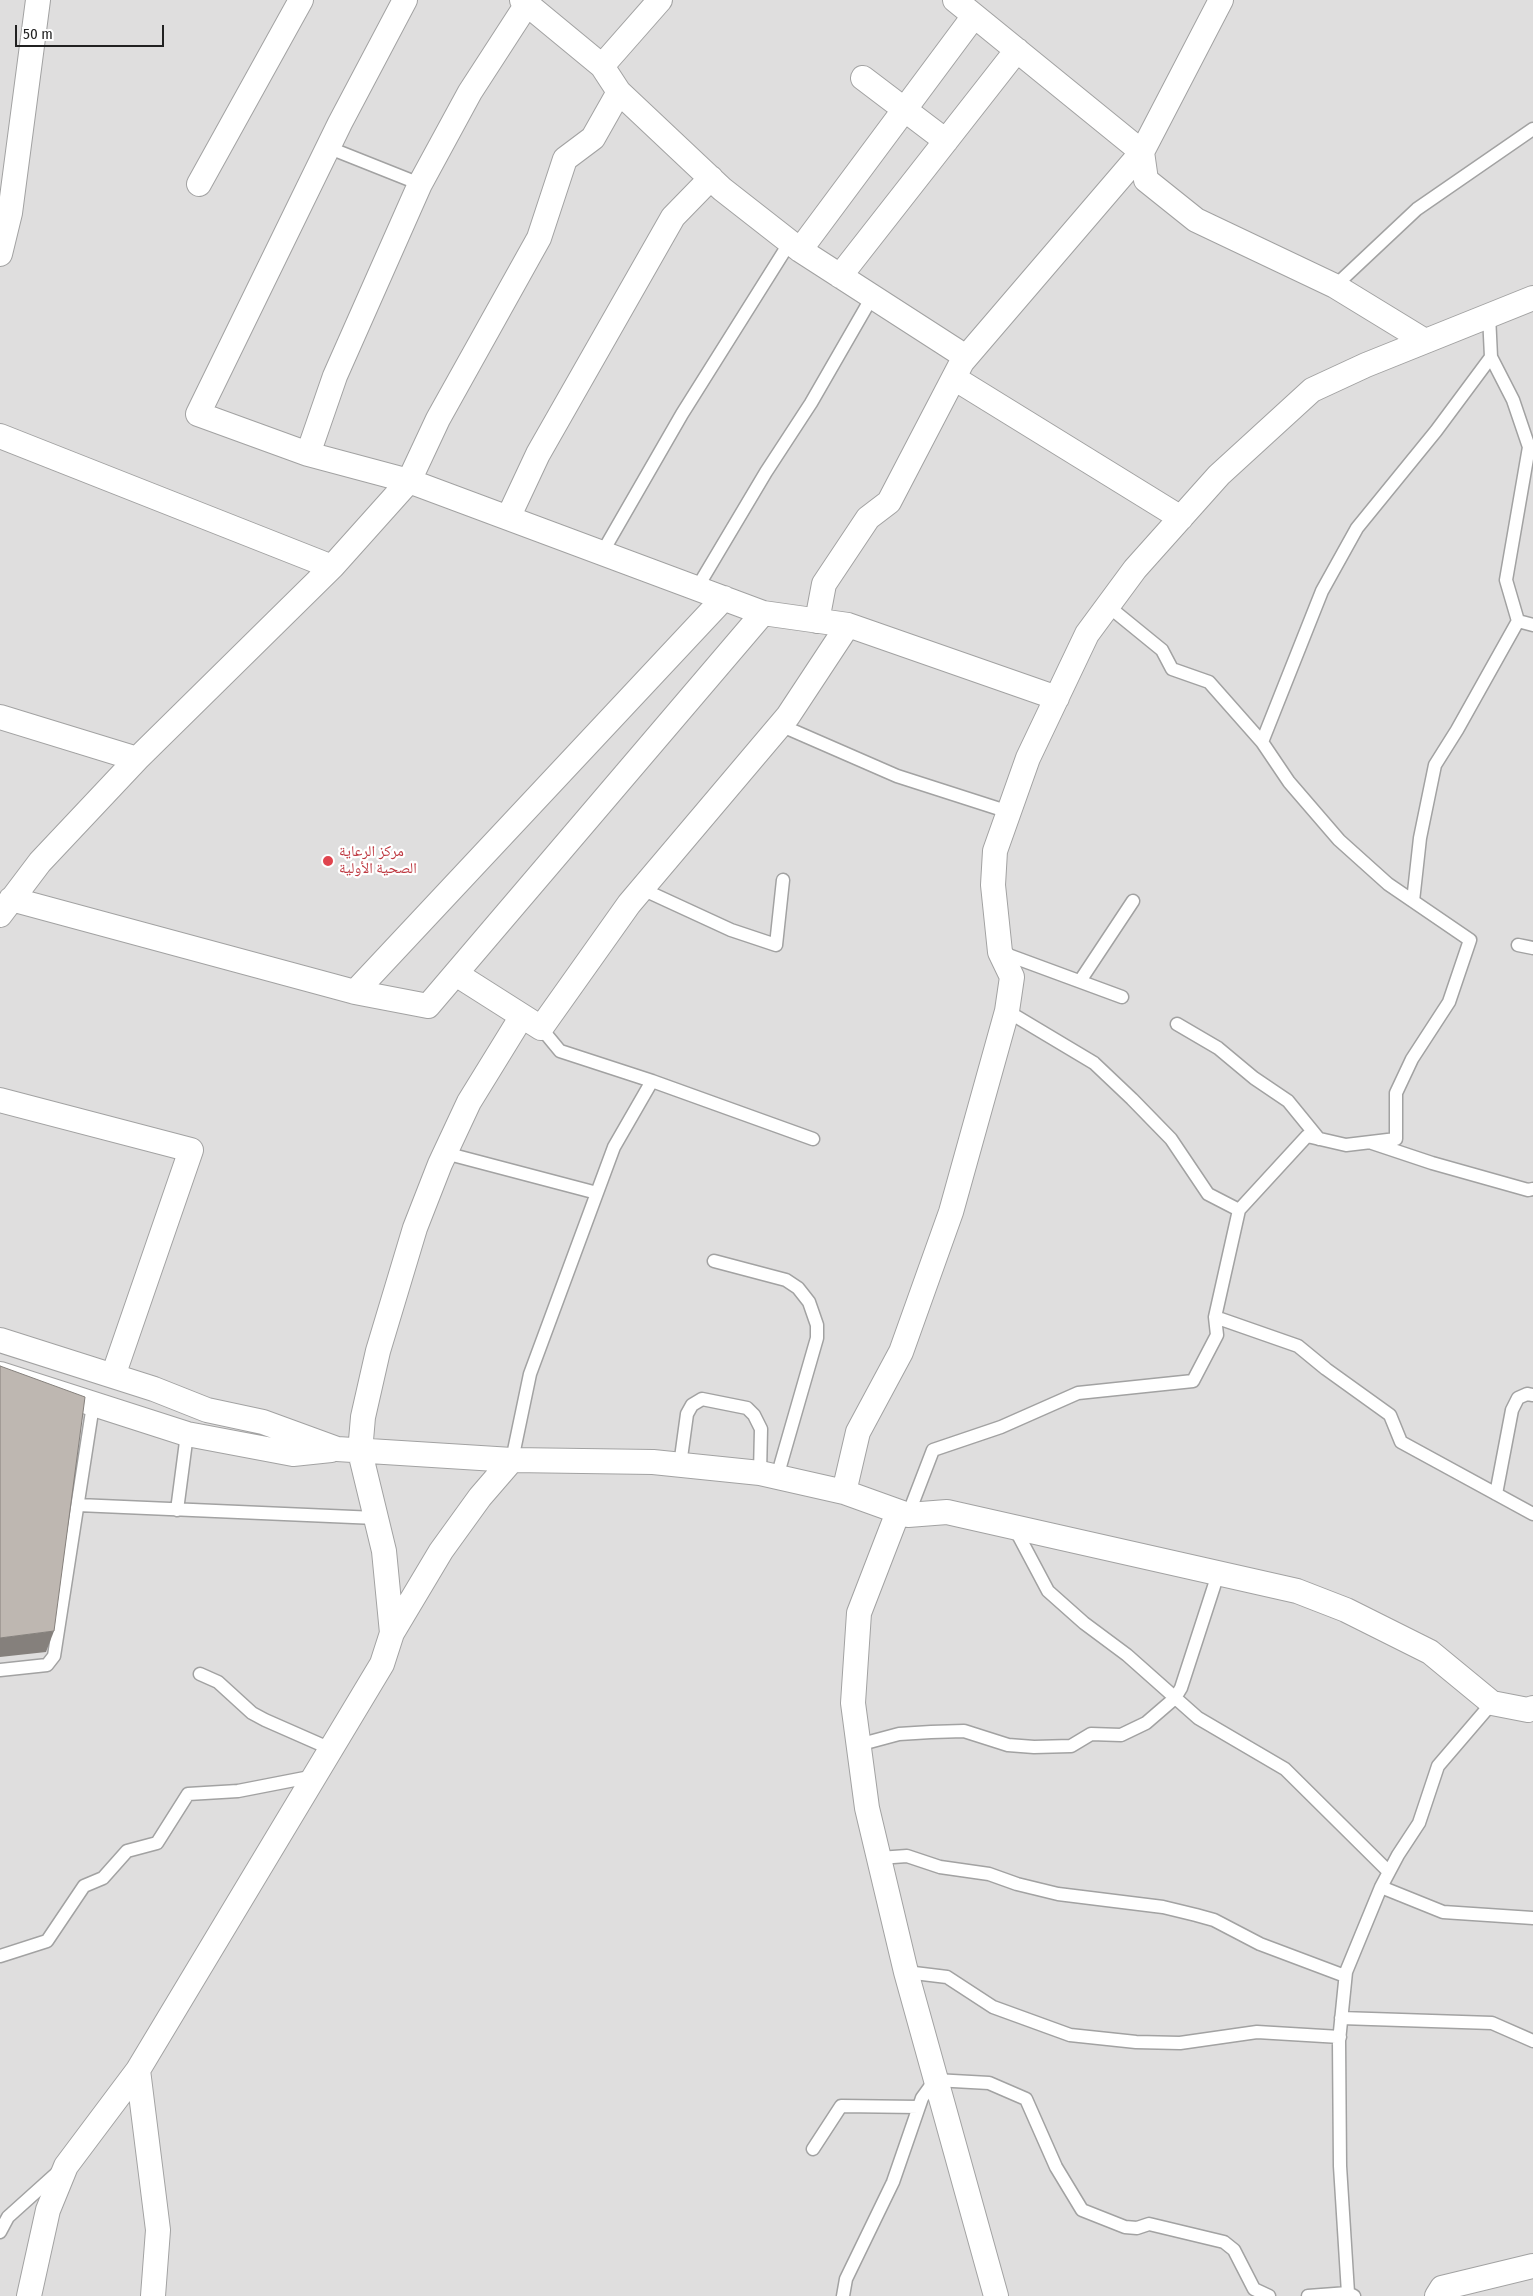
<!DOCTYPE html>
<html>
<head>
<meta charset="utf-8">
<style>
  body { margin:0 }
  #map { position:relative; width:1533px; height:2296px; overflow:hidden; background:#f0eee8; font-family:"Fira Sans Condensed",sans-serif }
  canvas { display:block }
  .scale { position:absolute; left:15px; top:25px; width:149px; height:22px; box-sizing:border-box; border:2px solid #212121; border-top:0; padding-left:6px; font-size:15px; line-height:18px; white-space:nowrap; color:#212121; -webkit-text-stroke:4px #fff; paint-order:stroke }
</style>
</head>
<body>
<div id="map">
<canvas width="1533" height="2296"></canvas>
<div class="scale">50 m</div>
</div>
<script>
const g = document.querySelector('canvas').getContext('2d');
g.lineJoin = 'round';
function paint(path, color) {
  g.fillStyle = color;
  g.fill(path, 'evenodd');
}
function shape(rows) {
  const path = new Path2D();
  for (const r of rows) {
    path.moveTo(r[0], r[1]);
    for (let i = 2; i < r.length; i += 2) path.lineTo(r[i], r[i + 1]);
  }
  return path;
}
function strokePath(path, color, width, dash) {
  g.strokeStyle = color;
  g.lineWidth = width;
  g.lineCap = dash ? 'butt' : 'round';
  g.setLineDash(dash || []);
  g.stroke(path);
}
function label(font, color, halo, rows, align = 'center') {
  g.font = font + ' "Fira Sans Condensed","Noto Naskh Arabic",sans-serif';
  g.lineWidth = 4.5;
  g.setLineDash([]);
  g.textBaseline = 'middle';
  g.strokeStyle = halo;
  g.fillStyle = color;
  for (const [text, x, y, turn = 0] of rows) {
    g.save();
    g.translate(x, y);
    g.rotate((+turn || 0) * Math.PI / 180);
    g.textAlign = isNaN(turn) ? turn : align;
    if (halo) g.strokeText(text, 0, 0);
    g.fillText(text, 0, 0);
    g.restore();
  }
}
const residential = shape([
  [0,0,1533,0,1533,2296,0,2296]
]);
const service = shape([
  [327,147,420,184],
  [1335,286,1417,209,1533,129],
  [602,553,682,414,790,242],
  [697,588,766,472,811,403,872,297],
  [1518,621,1533,625],
  [780,725,897,776,1009,812],
  [1262,742,1322,591,1357,528,1436,431,1491,357,1489,315],
  [642,889,731,930,776,945,783,880],
  [1413,901,1420,838,1435,765,1457,730,1518,621,1506,580,1529,447,1513,400,1491,357],
  [1518,945,1533,948],
  [1000,952,1122,997],
  [1080,981,1133,901],
  [1007,1011,1094,1063,1132,1099,1171,1139,1208,1194,1239,1210,1307,1136,1346,1145,1396,1139,1396,1093,1412,1059,1449,1002,1470,940,1388,884,1339,840,1289,782,1262,742,1209,682,1172,669,1162,650,1108,606],
  [1177,1024,1218,1048,1254,1078,1288,1101,1319,1139],
  [652,1081,813,1139],
  [1372,1143,1432,1163,1528,1190,1533,1189],
  [445,1153,597,1193],
  [714,1261,786,1280,798,1288,809,1302,817,1325,817,1338,777,1477],
  [1215,1317,1298,1346,1326,1369,1390,1415,1401,1442,1533,1514],
  [512,1460,530,1374,614,1147,652,1081,560,1051,541,1028],
  [680,1465,687,1414,692,1405,702,1399,747,1408,754,1415,761,1429,760,1473],
  [1496,1494,1512,1410,1518,1398,1527,1394,1533,1395],
  [78,1505,376,1518],
  [177,1510,187,1434],
  [908,1515,933,1450,1001,1427,1078,1393,1193,1381,1217,1335,1215,1317,1239,1210],
  [1014,1527,1048,1591,1084,1623,1127,1655,1198,1718,1285,1769,1389,1872],
  [0,1670,47,1665,54,1656,93,1405],
  [200,1674,218,1682,252,1713,265,1720,331,1749],
  [858,1745,899,1734,931,1732,964,1731,1008,1745,1034,1747,1071,1746,1091,1734,1121,1735,1146,1723,1175,1698,1181,1688,1218,1574],
  [879,1858,907,1856,940,1867,989,1874,1017,1884,1058,1894,1163,1907,1196,1915,1214,1920,1260,1944,1345,1976],
  [1381,1887,1443,1912,1533,1918],
  [0,1956,47,1941,84,1886,103,1878,127,1851,157,1843,188,1794,238,1791,315,1776],
  [906,1972,947,1977,993,2007,1070,2035,1136,2042,1180,2043,1257,2032,1340,2037],
  [1341,2018,1492,2023,1533,2041],
  [813,2149,841,2106,919,2107],
  [0,2232,8,2217,58,2172],
  [843,2296,846,2279,893,2182,922,2098,935,2080,989,2083,1026,2099,1056,2167,1082,2210,1125,2227,1137,2228,1149,2224,1224,2242,1234,2250,1254,2289,1269,2296],
  [1308,2296,1348,2293],
  [1354,2296,1348,2293,1340,2166,1339,2041,1346,1972,1381,1887,1398,1855,1419,1823,1438,1766,1492,1703]
]);
const minor = shape([
  [405,0,340,123,198,414,308,454,335,376,420,184,470,92,527,4],
  [955,0,1142,152,1221,0],
  [602,66,660,0],
  [863,78,946,141],
  [619,92,722,189,800,250,966,357],
  [1142,152,1146,180,1196,220,1335,286,1425,341],
  [199,184,301,0],
  [800,250,974,16],
  [0,254,10,213,38,0],
  [840,276,1017,50],
  [954,378,1181,518],
  [0,436,332,567,409,481,763,613,848,625,1057,698],
  [308,454,409,481,438,419,539,238,565,159,593,138,619,92,602,66,522,0],
  [508,518,538,454,673,217,711,178],
  [817,621,824,584,868,518,889,502,962,362,1142,152],
  [0,717,137,759,332,567],
  [11,899,355,992,724,598],
  [0,915,40,862,137,759],
  [456,974,541,1028,629,904,788,716,848,625],
  [355,992,428,1006,763,613],
  [0,1100,191,1150,113,1376],
  [0,1340,154,1389,207,1410,263,1422,337,1449,512,1460,653,1462,760,1473,844,1492,908,1515,947,1512,1297,1591,1346,1610,1430,1652,1492,1703,1528,1710,1533,1708],
  [0,1374,187,1434,293,1454,331,1450],
  [844,1492,858,1432,901,1352,951,1212,1007,1011,1012,977,1000,952,993,885,995,851,1028,758,1087,634,1135,569,1219,475,1312,390,1366,365,1533,298],
  [898,1512,859,1613,853,1703,867,1808,906,1972,996,2296],
  [392,1633,441,1551,480,1497,512,1460],
  [29,2296,48,2210,66,2166,138,2070],
  [153,2296,158,2230,138,2070,382,1664,392,1633,384,1551,360,1452,363,1417,378,1351,415,1228,440,1164,469,1102,522,1016],
  [1437,2296,1442,2288,1533,2266]
]);
const shadedWall = shape([
  [54,1631,46,1652,0,1657,0,1638]
]);
const building = shape([
  [0,1366,85,1397,54,1631,0,1638,0,1366]
]);
const markers = [
  [328,861,6,"#e0444e"]
];
const healthNames = [
  ["مركز الرعاية",339,852],
  ["الصحية الأولية",339,869]
];
paint(residential, '#dfdede');
strokePath(service, '#a2a2a2', 15);
strokePath(minor, '#a2a2a2', 26);
strokePath(service, '#fff', 12);
strokePath(minor, '#fff', 24);
paint(shadedWall, '#85807c');
paint(building, '#beb7b1');
strokePath(building, '#85807c', 1);
for (const [x, y, r, color] of markers) {
  const dot = new Path2D();
  dot.arc(x, y, r, 0, 2 * Math.PI);
  g.fillStyle = color;
  g.fill(dot);
  strokePath(dot, '#fff', 2);
}
label('15px', '#be3a42', '#fff', healthNames, 'left');
</script>
</body>
</html>
